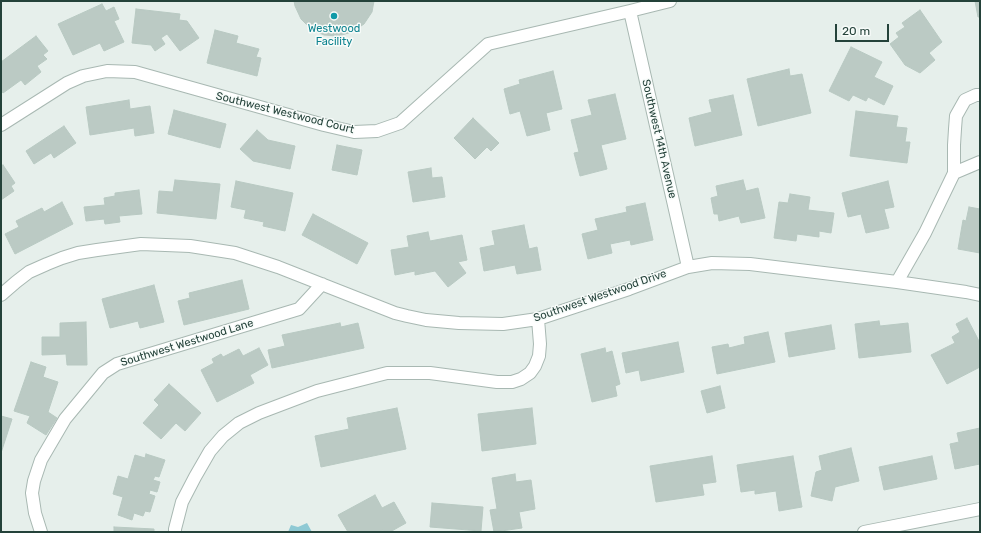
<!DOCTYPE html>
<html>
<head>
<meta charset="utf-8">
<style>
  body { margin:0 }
  #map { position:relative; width:981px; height:533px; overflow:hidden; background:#e6efeb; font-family:Rubik,sans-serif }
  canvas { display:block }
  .frame { position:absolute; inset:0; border:2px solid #24423a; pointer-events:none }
  .scale { position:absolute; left:835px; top:24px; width:54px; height:18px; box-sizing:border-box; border:2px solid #24423a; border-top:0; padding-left:5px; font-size:12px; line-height:14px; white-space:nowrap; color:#24423a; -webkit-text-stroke:3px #f7fbf9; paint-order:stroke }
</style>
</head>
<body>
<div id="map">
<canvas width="981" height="533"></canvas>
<div class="frame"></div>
<div class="scale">20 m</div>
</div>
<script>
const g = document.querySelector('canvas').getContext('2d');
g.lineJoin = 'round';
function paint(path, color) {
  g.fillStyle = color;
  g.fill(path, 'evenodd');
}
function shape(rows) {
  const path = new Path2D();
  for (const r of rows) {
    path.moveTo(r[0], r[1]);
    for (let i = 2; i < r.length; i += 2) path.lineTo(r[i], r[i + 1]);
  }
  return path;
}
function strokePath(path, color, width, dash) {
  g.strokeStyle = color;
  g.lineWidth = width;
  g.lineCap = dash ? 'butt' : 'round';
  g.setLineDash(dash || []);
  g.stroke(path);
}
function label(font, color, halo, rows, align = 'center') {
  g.font = font + ' Rubik,sans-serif';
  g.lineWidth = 3;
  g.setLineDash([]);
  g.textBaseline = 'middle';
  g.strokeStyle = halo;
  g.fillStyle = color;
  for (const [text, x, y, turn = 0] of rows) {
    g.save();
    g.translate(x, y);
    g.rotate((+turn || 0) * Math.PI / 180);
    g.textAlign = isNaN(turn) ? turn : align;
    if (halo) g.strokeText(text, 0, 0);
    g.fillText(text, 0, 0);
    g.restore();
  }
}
const water = shape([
  [307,523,312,532,288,532,291,525,298,527]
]);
const building = shape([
  [294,1,374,1,372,12,364,24,352,32,338,36,324,35,311,29,301,19,295,6,294,1],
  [975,1,980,1,980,17,978,17,975,1],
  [102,4,106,11,114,7,119,19,114,21,124,42,104,51,100,43,73,55,58,24,102,4],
  [136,9,180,14,179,20,187,21,199,38,180,51,167,34,161,38,165,44,155,51,151,45,132,43,136,9],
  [920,10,942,42,929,53,935,60,920,73,905,65,890,44,899,37,896,33,905,27,902,23,920,10],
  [215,30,238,36,236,43,259,49,256,57,261,58,257,76,207,63,215,30],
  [36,36,48,51,43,55,47,59,37,66,41,72,25,85,21,80,3,93,1,90,1,62,36,36],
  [851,47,882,62,874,77,893,86,884,105,868,97,866,101,853,95,849,101,829,91,851,47],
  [789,69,790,76,802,74,811,113,758,126,747,79,789,69],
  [553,71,562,109,546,113,550,130,527,136,520,111,510,114,504,89,520,84,519,80,553,71],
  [615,94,626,139,601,145,607,169,580,176,574,153,579,152,571,120,592,115,588,100,615,94],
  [733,95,742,135,695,146,689,118,712,112,709,100,733,95],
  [129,100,130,109,150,106,154,133,135,136,134,128,90,135,86,107,129,100],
  [174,110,226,124,220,148,168,134,174,110],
  [856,111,898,116,896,127,907,128,905,142,910,142,907,163,850,156,856,111],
  [473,118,499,143,491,151,487,147,475,159,454,138,473,118],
  [64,126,76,143,54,158,51,153,34,164,26,151,64,126],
  [257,130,268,140,295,146,290,169,253,161,240,149,257,130],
  [337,145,362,150,357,175,332,170,337,145],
  [3,165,15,183,11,186,14,191,1,200,1,166,3,165],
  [431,168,432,178,442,177,445,197,413,202,408,172,431,168],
  [175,180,220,184,216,219,157,213,159,191,173,192,175,180],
  [743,180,746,191,758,188,765,218,741,223,739,216,719,221,718,214,714,214,711,198,718,196,716,186,743,180],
  [236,181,293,193,285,231,263,226,264,222,244,218,246,210,231,207,236,181],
  [888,181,894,207,884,209,889,228,866,233,861,214,848,217,842,193,888,181],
  [139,190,142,214,119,216,120,222,105,224,104,219,86,221,84,207,105,205,104,198,115,196,115,193,139,190],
  [790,194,810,197,808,210,834,213,831,233,819,231,819,237,797,234,796,241,774,238,779,202,788,203,790,194],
  [62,202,73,224,15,254,5,234,19,227,16,221,42,208,44,212,62,202],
  [645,203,653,240,631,245,630,240,610,244,612,253,588,259,582,234,598,230,595,219,627,212,626,207,645,203],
  [969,207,980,209,980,253,958,249,963,220,966,221,969,207],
  [313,214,368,243,357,264,302,235,313,214],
  [524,225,529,249,537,247,541,270,517,274,515,265,484,271,480,248,495,245,492,231,524,225],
  [428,232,430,241,462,235,467,260,458,262,466,273,448,287,435,271,415,275,415,271,395,275,391,250,409,247,407,236,428,232],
  [242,280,249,309,184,325,178,301,190,298,189,293,242,280],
  [154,285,164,322,140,328,138,321,110,328,102,299,154,285],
  [967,318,980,343,980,367,947,384,931,355,955,343,952,337,960,332,956,324,967,318],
  [879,321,880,326,908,323,911,352,859,358,855,324,879,321],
  [86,322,87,365,67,365,66,354,42,355,42,337,60,337,60,323,86,322],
  [340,323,341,327,358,323,364,348,272,368,268,350,285,346,282,335,340,323],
  [831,325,835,349,789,357,785,333,831,325],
  [768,332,775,362,717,374,712,347,728,344,729,348,745,344,744,337,768,332],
  [678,342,684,372,641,381,639,370,626,373,622,353,678,342],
  [259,348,268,365,250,375,254,383,217,402,201,370,214,363,212,359,221,354,223,357,239,349,243,356,259,348],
  [605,348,606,353,612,351,620,384,615,386,617,396,592,402,581,354,605,348],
  [31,362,46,367,43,377,58,382,48,412,57,418,46,435,27,423,30,416,14,411,31,362],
  [169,384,201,413,185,431,176,423,161,439,143,423,159,405,154,400,169,384],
  [720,386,725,408,707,413,701,391,720,386],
  [397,408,406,449,321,467,315,436,349,429,347,418,397,408],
  [532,408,536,444,482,451,478,414,532,408],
  [1,416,12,419,1,453,1,416],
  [980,428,980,464,955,469,950,444,959,442,957,433,980,428],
  [851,448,859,481,835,487,832,501,811,496,816,472,822,470,819,456,851,448],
  [146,454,165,460,159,477,155,476,153,480,160,482,157,492,150,490,149,494,155,496,150,512,145,511,143,516,134,513,132,520,118,515,123,497,113,494,118,476,128,479,135,455,145,458,146,454],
  [712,456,716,482,702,484,704,495,656,502,650,466,712,456],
  [793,456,802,507,779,511,776,491,755,494,755,490,741,492,737,465,793,456],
  [932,456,937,479,884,490,879,467,932,456],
  [515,474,516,482,531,480,535,509,519,512,522,528,494,532,490,510,497,509,492,478,515,474],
  [375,495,382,508,394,502,406,523,390,532,384,532,383,530,380,532,348,532,338,515,375,495],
  [432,503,483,507,481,531,430,527,432,503],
  [114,527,154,529,154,532,114,532,114,527]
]);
const street = shape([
  [630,11,688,267],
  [1,125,67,83,83,76,107,71,135,72,324,125,354,132,377,131,400,123,488,44,630,11,670,1],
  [954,173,980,162],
  [897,282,925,233,954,173,954,145,955,129,956,116,965,100,976,95,980,95],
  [1,295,16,282,29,272,47,264,62,258,78,253,97,250,141,244,190,246,235,253,278,267,395,313,407,316,426,320,459,323,503,324,538,319,556,313,629,289,688,267,712,263,750,264,897,282,966,292,980,295],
  [41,532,35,513,32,493,34,481,41,460,65,419,103,373,117,364,299,309,322,284],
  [175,532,175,529,182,502,195,477,210,451,223,436,239,423,259,413,317,391,387,373,430,373,497,382,512,382,521,379,530,373,535,366,539,356,540,344,538,319],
  [864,532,980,509]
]);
const markers = [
  [334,16,4,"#0f9aa8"]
];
const cultureNames = [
  ["Westwood",334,29],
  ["Facility",334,42]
];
const streetNames = [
  ["Southwest Westwood Court",285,113,14],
  ["Southwest 14th Avenue",659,139,77],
  ["Southwest Westwood Drive",600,296,-19],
  ["Southwest Westwood Lane",187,343,-17]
];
paint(water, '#8ec9d4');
paint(building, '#bbcac4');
strokePath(building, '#b8c9c2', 1);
strokePath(street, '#a8b8b2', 14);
strokePath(street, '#fff', 12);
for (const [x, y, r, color] of markers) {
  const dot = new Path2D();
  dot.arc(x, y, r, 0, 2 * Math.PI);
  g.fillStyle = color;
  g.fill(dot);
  strokePath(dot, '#f7fbf9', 1.5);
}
label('11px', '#0d838f', '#f7fbf9', cultureNames);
label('11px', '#24423a', '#f7fbf9', streetNames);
</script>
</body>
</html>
